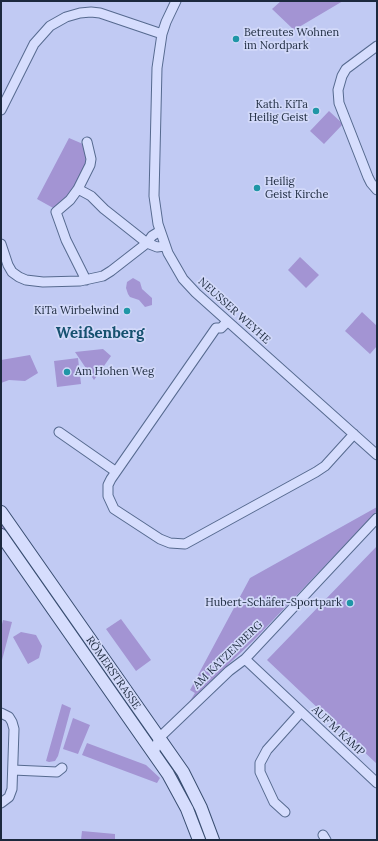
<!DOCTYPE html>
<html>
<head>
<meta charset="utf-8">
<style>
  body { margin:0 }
  #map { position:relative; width:378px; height:841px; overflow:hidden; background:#c1caf3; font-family:Lora,serif }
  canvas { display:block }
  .frame { position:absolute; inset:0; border:2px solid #1c293d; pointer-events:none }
</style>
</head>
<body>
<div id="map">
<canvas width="378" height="841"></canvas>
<div class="frame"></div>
</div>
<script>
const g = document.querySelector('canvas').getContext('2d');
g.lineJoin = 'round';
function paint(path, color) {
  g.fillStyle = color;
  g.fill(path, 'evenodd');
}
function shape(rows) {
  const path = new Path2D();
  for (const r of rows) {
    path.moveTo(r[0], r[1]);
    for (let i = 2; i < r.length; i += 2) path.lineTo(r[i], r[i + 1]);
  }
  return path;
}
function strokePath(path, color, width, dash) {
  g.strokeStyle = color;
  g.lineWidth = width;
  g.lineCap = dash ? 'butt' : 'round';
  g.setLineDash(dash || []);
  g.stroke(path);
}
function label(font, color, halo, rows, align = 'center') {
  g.font = font + ' Lora,serif';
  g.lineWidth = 3.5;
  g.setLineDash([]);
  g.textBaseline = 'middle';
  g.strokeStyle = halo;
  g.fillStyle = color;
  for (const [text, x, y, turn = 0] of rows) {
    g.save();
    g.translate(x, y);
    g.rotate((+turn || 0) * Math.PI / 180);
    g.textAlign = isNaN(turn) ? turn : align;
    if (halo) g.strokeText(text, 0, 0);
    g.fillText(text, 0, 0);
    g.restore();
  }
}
const green = shape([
  [281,1,343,1,294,30,272,9],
  [329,111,343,124,324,144,310,131],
  [69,138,83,144,88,160,75,190,55,209,37,199],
  [300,257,319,275,306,288,288,270],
  [133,278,140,282,142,289,152,298,152,305,145,307,139,300,130,297,128,294,126,288,127,282],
  [362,312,377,326,377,346,370,354,345,331],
  [103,349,111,356,94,380,75,352],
  [30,355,38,373,25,381,9,380,1,383,1,360],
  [78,358,81,384,57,387,54,361],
  [377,507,377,511,254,640,190,701,195,693,190,690,250,578],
  [1,520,150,734,148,735,140,726,1,528],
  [377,546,377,764,267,660],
  [121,619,151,660,136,671,106,629],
  [3,620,12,622,1,664,1,628],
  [21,632,36,635,42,646,39,658,28,664,13,637],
  [62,704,71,708,58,756,55,761,49,762,46,761],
  [73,718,90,725,78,754,63,749],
  [87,743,146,765,160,778,157,783,82,755],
  [167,756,187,789,208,840,203,840,164,759],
  [82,831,115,834,115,840,81,840]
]);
const street = shape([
  [176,1,166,22,162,34,157,68,154,196,158,224,168,253,183,279,196,293,377,455],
  [377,46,346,69,342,76,338,90,339,103,368,177,371,183,377,190],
  [1,110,34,44,50,26,66,17,80,13,91,12,100,13,162,34],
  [78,189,90,165,91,159,87,142],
  [1,244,8,265,12,272,19,277,26,280,43,282,80,281,103,276,111,271,147,243,152,236,160,231],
  [86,280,66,240,56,212,70,200,78,189,91,196,104,209,147,243,157,247,165,246],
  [227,322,221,328,216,328,111,479,108,485,108,496,114,509,160,539,170,543,185,544,316,472,325,466,354,434],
  [59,432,115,471],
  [245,659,377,783],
  [1,713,9,717,12,722,14,729,12,789,9,797,1,803],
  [154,753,159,738,229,671,245,659,377,518],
  [13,770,57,772,62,768],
  [285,812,274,802,260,772,260,763,267,750,301,712],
  [323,835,326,840]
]);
const secondary = shape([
  [1,512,183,772,201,808,213,840],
  [1,535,168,774,187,809,199,840]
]);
const markers = [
  [236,39,4,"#1f96a6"],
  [316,111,4,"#1f96a6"],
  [257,188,4,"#1f96a6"],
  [127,311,4,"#1f96a6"],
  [67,372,4,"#1f96a6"],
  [350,603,4,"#1f96a6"]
];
const poiNames = [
  ["Betreutes Wohnen",244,33],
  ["im Nordpark",244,46],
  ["Kath. KiTa",308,105,"right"],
  ["Heilig Geist",308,118,"right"],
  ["Heilig",265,182],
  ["Geist Kirche",265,195],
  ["KiTa Wirbelwind",119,311,"right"],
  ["Am Hohen Weg",75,372],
  ["Hubert-Schäfer-Sportpark",342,603,"right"]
];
const streetNames = [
  ["NEUSSER WEYHE",234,311,42],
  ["AM KATZENBERG",228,655,-44],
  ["RÖMERSTRASSE",113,673,55],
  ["AUF'M KAMP",338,731,43]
];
const districtNames = [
  ["Weißenberg",100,334]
];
paint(green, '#a394d3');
strokePath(street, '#566a8f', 11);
strokePath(secondary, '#394e71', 14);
strokePath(street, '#d6ddfd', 9);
strokePath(secondary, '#d6ddfd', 12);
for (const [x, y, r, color] of markers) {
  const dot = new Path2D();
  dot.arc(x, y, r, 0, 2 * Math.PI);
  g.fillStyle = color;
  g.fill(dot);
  strokePath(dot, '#d2d9f9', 1.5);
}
label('11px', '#1c293d', '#d2d9f9', poiNames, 'left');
label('11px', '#1c293d', '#d2d9f9', streetNames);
label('bold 15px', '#16516f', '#d2d9f9', districtNames);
</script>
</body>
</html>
